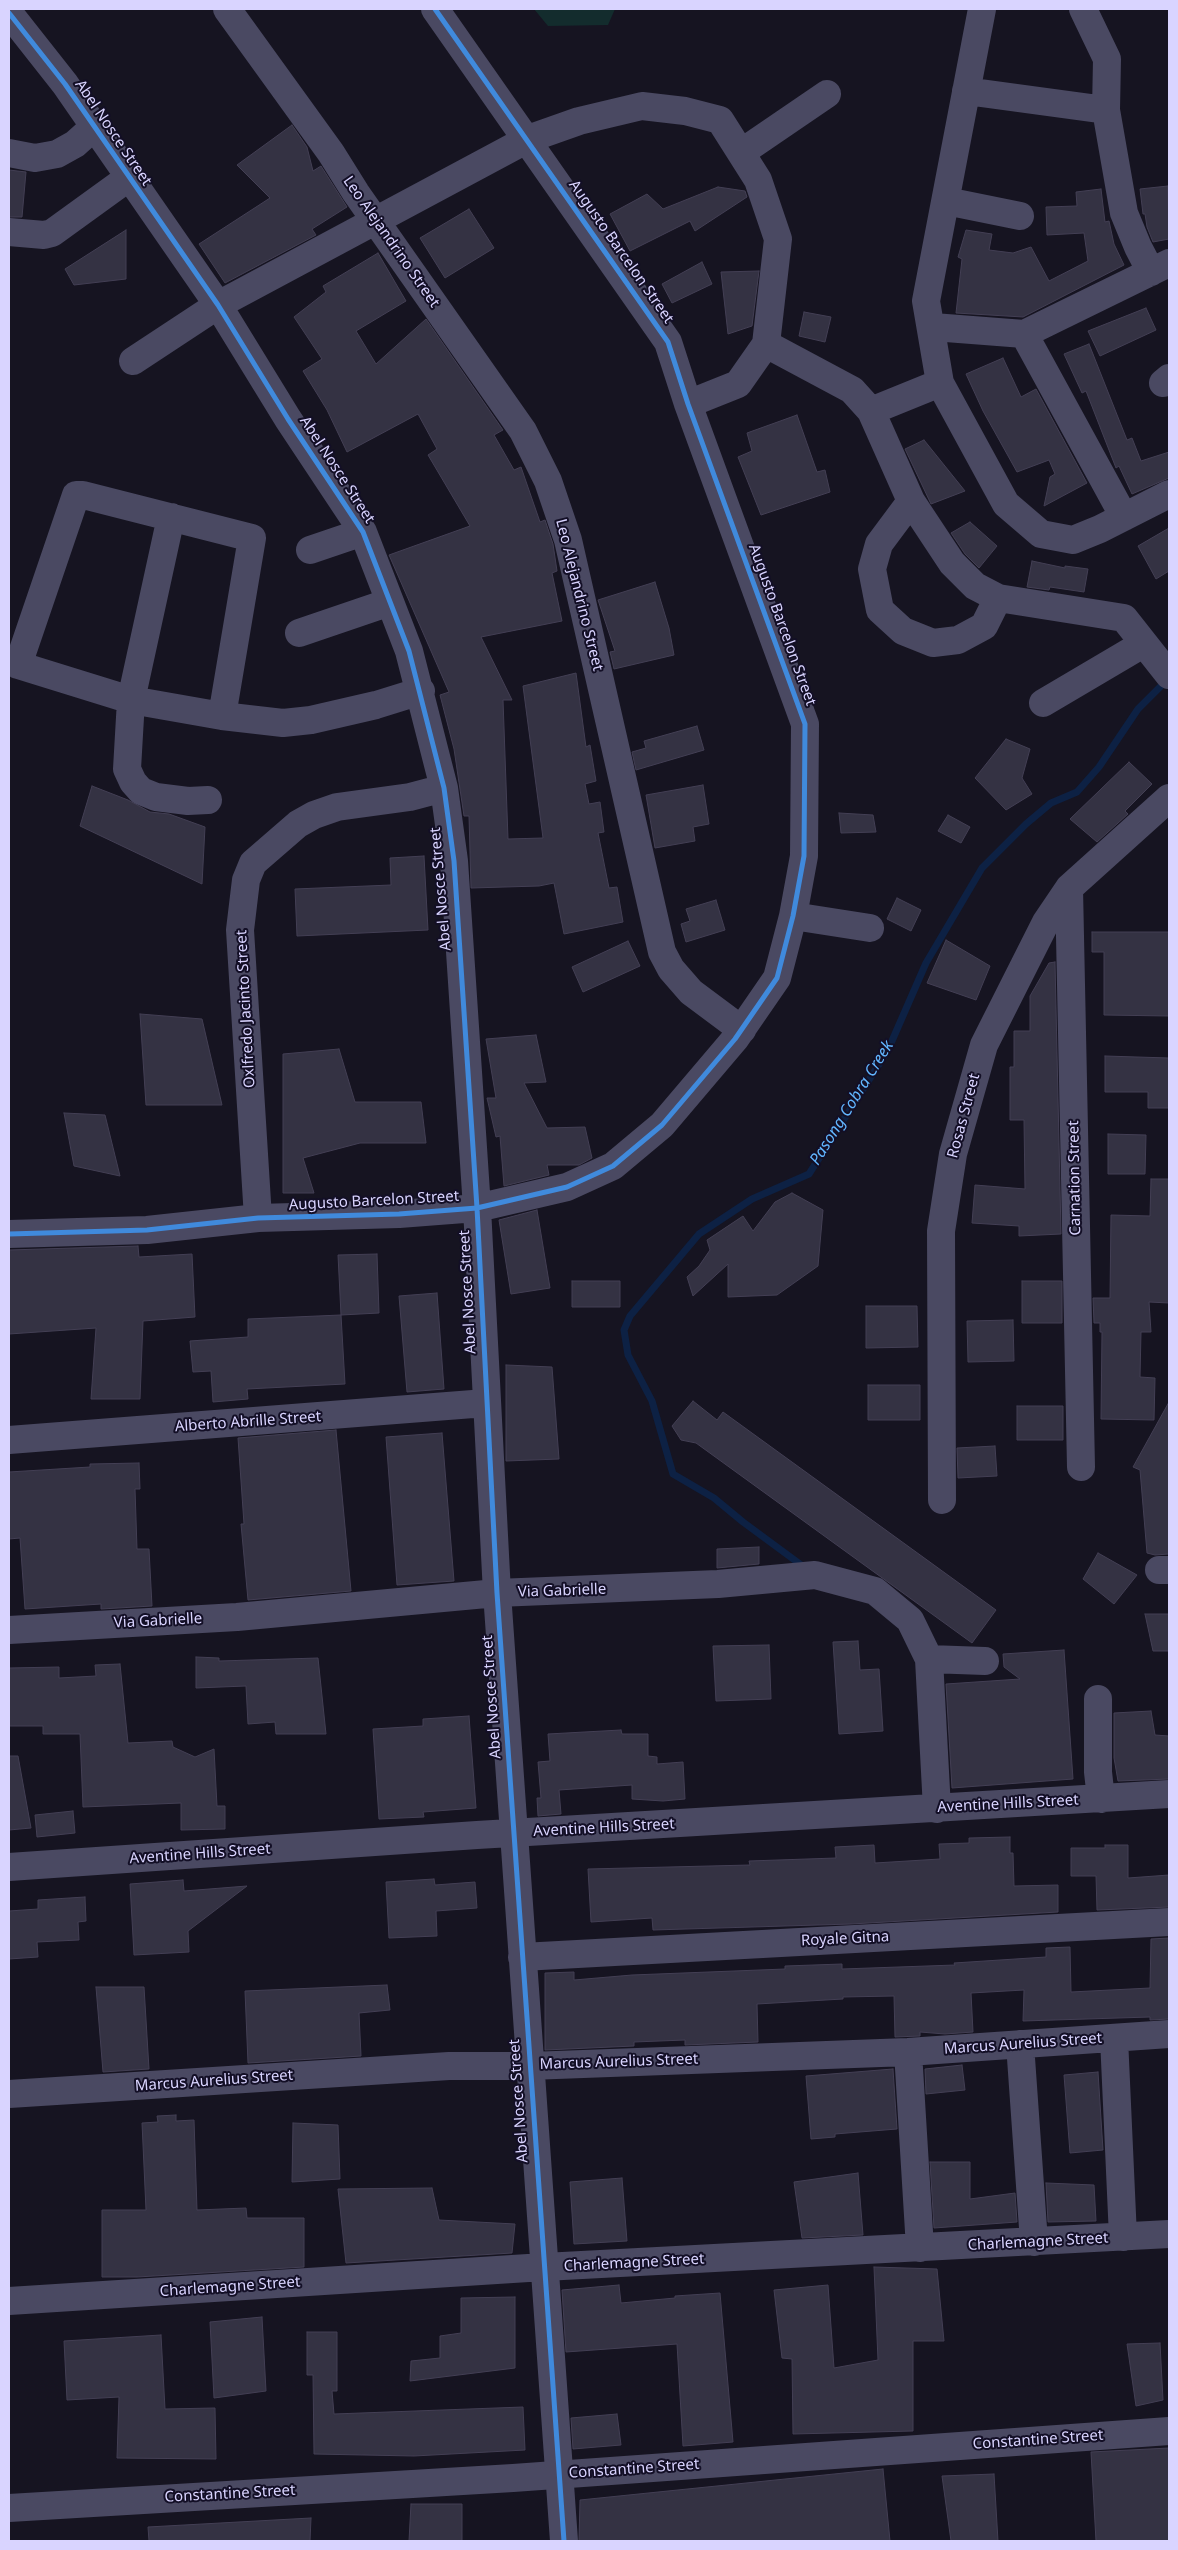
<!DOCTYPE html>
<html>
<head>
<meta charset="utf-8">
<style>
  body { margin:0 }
  #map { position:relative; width:1178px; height:2550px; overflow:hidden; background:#161421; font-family:"Noto Sans",sans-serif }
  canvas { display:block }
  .frame { position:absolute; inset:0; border:10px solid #d9d4ff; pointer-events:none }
</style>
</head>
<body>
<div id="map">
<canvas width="1178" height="2550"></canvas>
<div class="frame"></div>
</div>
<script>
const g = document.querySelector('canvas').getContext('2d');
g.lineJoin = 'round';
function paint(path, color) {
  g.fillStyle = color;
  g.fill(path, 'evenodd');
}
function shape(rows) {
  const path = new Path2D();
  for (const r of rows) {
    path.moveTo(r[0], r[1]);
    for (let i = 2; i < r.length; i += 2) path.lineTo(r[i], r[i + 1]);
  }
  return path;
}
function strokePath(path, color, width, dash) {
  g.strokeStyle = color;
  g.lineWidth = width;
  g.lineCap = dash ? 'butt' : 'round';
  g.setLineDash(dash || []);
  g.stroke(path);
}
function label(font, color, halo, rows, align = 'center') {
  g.font = font + ' "Noto Sans",sans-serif';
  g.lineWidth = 4;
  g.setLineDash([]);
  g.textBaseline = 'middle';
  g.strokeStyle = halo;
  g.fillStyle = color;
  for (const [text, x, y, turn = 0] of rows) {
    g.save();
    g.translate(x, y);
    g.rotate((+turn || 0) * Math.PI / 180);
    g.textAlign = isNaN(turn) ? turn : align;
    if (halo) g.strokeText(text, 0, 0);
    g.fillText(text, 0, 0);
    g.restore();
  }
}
const green = shape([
  [534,9,615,9,608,25,548,26]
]);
const stream = shape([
  [804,1567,743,1522,714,1498,673,1474,652,1401,628,1355,624,1330,630,1316,699,1234,752,1199,809,1174,888,1050,926,963,982,868,1026,824,1051,803,1077,792,1099,767,1138,709,1167,680]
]);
const building = shape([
  [292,125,307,147,313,171,321,166,347,207,312,229,316,235,225,283,199,244,270,198,237,165,292,125],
  [9,170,26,172,22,217,9,217,9,170],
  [1168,186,1169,239,1153,242,1147,227,1145,214,1143,214,1140,189,1168,186],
  [718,187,745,191,747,197,695,231,690,221,630,251,610,214,647,194,663,209,718,187],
  [1101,189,1105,222,1109,221,1114,244,1124,265,1023,317,956,313,962,259,958,257,966,230,992,234,989,250,1013,253,1031,247,1049,281,1088,261,1084,233,1047,235,1046,207,1077,206,1076,192,1101,189],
  [469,209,494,248,445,278,420,238,469,209],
  [126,230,126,279,74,285,65,269,126,230],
  [378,253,406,301,356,331,376,364,426,319,503,430,494,435,514,470,521,467,540,522,545,520,553,544,557,571,552,573,562,621,481,637,512,700,503,700,508,839,543,838,523,686,576,673,586,747,590,745,596,781,585,784,589,804,600,802,604,832,598,833,609,888,617,887,623,922,564,934,554,883,539,886,471,888,469,816,464,816,454,749,440,695,449,692,389,555,470,526,428,455,437,449,418,414,347,452,327,410,303,371,322,359,294,317,326,292,323,286,378,253],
  [702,262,712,284,672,303,662,284,702,262],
  [759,271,752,326,728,334,721,272,759,271],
  [1146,308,1156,330,1100,356,1088,331,1146,308],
  [804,312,831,317,825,342,799,336,804,312],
  [1089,344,1127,440,1132,438,1141,461,1169,452,1169,478,1132,494,1119,466,1116,468,1086,391,1082,393,1064,354,1089,344],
  [1003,358,1021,397,1036,389,1087,483,1044,506,1050,477,1055,474,1049,460,1017,472,983,411,966,374,1003,358],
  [797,415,817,472,825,470,830,492,761,515,738,457,752,451,747,433,797,415],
  [924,440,965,491,931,504,905,449,924,440],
  [970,522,997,546,979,568,965,554,951,533,970,522],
  [1169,528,1169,571,1156,579,1138,546,1169,528],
  [1032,561,1065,568,1065,566,1088,569,1084,592,1050,587,1049,590,1027,587,1032,561],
  [655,582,669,628,674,655,614,669,610,652,615,651,598,600,655,582],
  [697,726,704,750,636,770,632,752,646,748,644,741,697,726],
  [1006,739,1030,749,1022,778,1032,794,1006,810,975,778,1006,739],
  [1129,762,1152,784,1125,811,1128,814,1097,842,1070,819,1129,762],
  [703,785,709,824,693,827,695,841,655,848,646,795,703,785],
  [92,786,128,800,150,812,169,814,205,827,202,884,80,826,92,786],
  [839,813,873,815,876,832,841,833,839,813],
  [948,815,970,827,961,843,938,831,948,815],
  [424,856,428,930,297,936,295,889,391,885,390,858,424,856],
  [897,898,921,910,911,931,887,919,897,898],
  [716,900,725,930,686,942,681,924,690,921,686,909,716,900],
  [1092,932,1169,932,1169,1016,1104,1015,1104,952,1092,952,1092,932],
  [946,940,990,966,976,1000,927,983,946,940],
  [628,941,640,966,583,992,572,967,628,941],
  [1055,962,1061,1234,1019,1236,1019,1226,972,1223,975,1185,1025,1189,1024,1120,1010,1120,1010,1067,1014,1067,1014,1031,1030,1031,1030,996,1049,963,1055,962],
  [140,1014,202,1019,222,1105,146,1105,140,1014],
  [536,1035,546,1082,524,1083,547,1128,585,1127,592,1158,579,1165,547,1165,549,1175,504,1186,500,1136,496,1137,487,1098,496,1098,486,1039,536,1035],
  [339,1049,355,1102,421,1102,426,1143,360,1143,303,1158,314,1193,283,1193,283,1054,339,1049],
  [1105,1056,1169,1058,1169,1108,1148,1108,1148,1092,1105,1092,1105,1056],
  [64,1113,105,1115,120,1176,74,1166,64,1113],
  [1108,1134,1146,1135,1145,1174,1108,1174,1108,1134],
  [1151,1179,1169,1179,1169,1303,1149,1302,1151,1332,1141,1332,1140,1377,1155,1378,1154,1420,1101,1419,1102,1332,1100,1332,1100,1323,1094,1323,1093,1298,1110,1298,1111,1215,1150,1216,1151,1179],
  [792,1193,823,1210,818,1266,777,1295,728,1297,728,1264,693,1296,687,1277,699,1266,710,1250,707,1240,743,1216,753,1231,775,1202,792,1193],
  [537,1210,550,1288,511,1294,499,1220,537,1210],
  [138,1246,139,1257,192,1254,195,1317,143,1321,140,1399,91,1399,96,1328,9,1334,9,1250,138,1246],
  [377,1254,379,1313,341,1315,338,1255,377,1254],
  [572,1281,620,1281,620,1307,572,1307,572,1281],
  [1022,1281,1062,1281,1062,1323,1022,1323,1022,1281],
  [437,1293,444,1389,407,1392,399,1296,437,1293],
  [866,1306,917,1306,918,1347,866,1348,866,1306],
  [341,1315,345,1384,247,1389,248,1399,213,1402,211,1371,193,1372,190,1341,248,1337,248,1319,341,1315],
  [1013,1320,1014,1361,968,1362,967,1321,1013,1320],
  [506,1365,552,1367,559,1459,506,1461,506,1365],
  [868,1385,920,1385,920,1420,868,1420,868,1385],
  [693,1401,717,1420,723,1412,996,1610,972,1643,696,1443,681,1440,672,1426,693,1401],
  [1169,1402,1169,1554,1155,1555,1147,1553,1140,1470,1133,1467,1169,1402],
  [1017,1406,1063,1406,1063,1440,1017,1440,1017,1406],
  [336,1430,351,1591,248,1600,241,1524,244,1524,238,1438,336,1430],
  [442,1433,454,1581,397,1585,386,1437,442,1433],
  [995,1446,997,1476,958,1478,957,1448,995,1446],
  [139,1463,140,1489,135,1489,137,1549,149,1549,152,1606,101,1609,101,1604,25,1609,20,1538,9,1539,9,1472,90,1467,90,1464,139,1463],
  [759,1547,759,1564,717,1568,717,1549,759,1547],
  [1098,1553,1137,1575,1114,1604,1083,1579,1098,1553],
  [1145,1614,1169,1614,1169,1651,1153,1651,1145,1614],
  [858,1641,860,1670,879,1669,883,1731,839,1734,833,1642,858,1641],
  [769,1645,771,1699,716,1701,713,1646,769,1645],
  [1064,1650,1073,1779,952,1788,946,1684,1020,1679,1004,1667,1003,1654,1064,1650],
  [196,1657,219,1658,219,1661,318,1658,326,1734,276,1734,275,1722,248,1724,246,1686,196,1688,196,1657],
  [120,1664,128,1743,172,1741,173,1747,195,1757,214,1749,217,1806,225,1806,225,1829,181,1830,181,1803,83,1807,80,1734,43,1734,43,1726,9,1726,9,1668,59,1667,59,1678,96,1676,95,1665,120,1664],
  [1151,1711,1155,1735,1169,1736,1169,1779,1118,1781,1114,1758,1114,1713,1151,1711],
  [469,1716,476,1808,423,1812,424,1817,379,1819,373,1729,423,1726,423,1719,469,1716],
  [621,1730,622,1734,648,1734,648,1756,657,1757,657,1764,683,1762,685,1799,663,1801,632,1799,632,1785,559,1790,561,1814,538,1816,537,1798,541,1798,538,1762,550,1761,548,1734,621,1730],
  [9,1756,18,1756,31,1828,9,1830,9,1756],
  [73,1811,75,1833,37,1837,35,1815,73,1811],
  [1010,1837,1010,1853,1013,1853,1014,1886,1058,1885,1058,1912,851,1924,653,1930,652,1918,591,1922,588,1869,750,1865,749,1861,836,1858,835,1847,874,1845,875,1863,940,1859,939,1844,969,1843,969,1838,1010,1837],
  [1105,1845,1128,1845,1128,1878,1169,1875,1169,1907,1097,1910,1096,1876,1071,1876,1071,1848,1105,1848,1105,1845],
  [434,1879,435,1885,475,1882,477,1908,436,1911,437,1936,389,1938,386,1882,434,1879],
  [183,1880,184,1891,247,1886,188,1931,189,1952,134,1955,130,1884,183,1880],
  [85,1897,86,1921,78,1922,79,1940,37,1942,38,1957,9,1959,9,1911,38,1909,38,1900,85,1897],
  [1169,1938,1169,2019,1150,2020,1150,2017,1023,2021,1024,1990,971,1993,973,2032,945,2034,920,2032,920,2036,895,2037,894,1996,843,1997,843,1999,757,2004,758,2042,685,2045,685,2040,634,2042,634,2046,545,2050,545,1973,574,1972,574,1980,632,1975,785,1969,785,1966,842,1964,842,1969,955,1965,954,1963,1046,1957,1046,1948,1070,1947,1071,1992,1150,1988,1151,1939,1169,1938],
  [387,1985,390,2010,359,2013,361,2056,248,2063,245,1991,387,1985],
  [96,1987,144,1987,149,2069,103,2072,96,1987],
  [962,2065,965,2090,926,2094,925,2069,962,2065],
  [893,2069,897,2129,835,2134,835,2137,811,2139,806,2076,893,2069],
  [1098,2072,1103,2150,1070,2153,1064,2075,1098,2072],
  [176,2115,176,2121,194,2120,197,2210,246,2208,247,2218,304,2218,304,2267,137,2277,102,2277,102,2210,146,2210,142,2123,158,2122,157,2116,176,2115],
  [293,2123,338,2125,340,2179,292,2182,293,2123],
  [930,2162,970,2162,970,2199,1015,2193,1017,2222,934,2228,930,2162],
  [858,2173,863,2235,802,2238,794,2182,858,2173],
  [622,2178,627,2241,574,2244,570,2182,622,2178],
  [1046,2183,1094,2185,1096,2221,1048,2222,1046,2183],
  [432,2188,439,2220,515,2224,512,2253,346,2263,338,2189,432,2188],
  [874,2267,937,2269,944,2341,913,2341,913,2431,793,2434,792,2359,782,2358,774,2290,828,2285,834,2368,878,2360,874,2267],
  [619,2285,621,2303,675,2298,675,2296,720,2293,733,2442,683,2446,677,2344,566,2352,562,2290,619,2285],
  [515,2297,515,2368,410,2381,411,2361,440,2358,440,2336,461,2333,461,2298,515,2297],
  [262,2317,266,2391,214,2398,210,2322,262,2317],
  [307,2332,337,2332,337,2391,332,2391,334,2414,523,2407,525,2450,414,2456,314,2454,313,2375,307,2375,307,2332],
  [161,2335,165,2409,215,2408,216,2459,117,2458,119,2397,67,2400,64,2341,161,2335],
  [1160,2343,1163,2400,1136,2406,1127,2344,1160,2343],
  [617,2414,621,2445,573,2449,571,2418,617,2414],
  [1169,2448,1169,2541,1096,2541,1091,2452,1169,2448],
  [883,2469,890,2541,579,2541,580,2500,883,2469],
  [994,2474,998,2541,951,2541,942,2476,994,2474],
  [411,2504,462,2504,462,2541,409,2541,411,2504],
  [311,2518,310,2541,149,2541,148,2527,311,2518]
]);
const minor = shape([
  [227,9,331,153,356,193,523,431,548,481,568,540,662,952,671,969,691,992,742,1030],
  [982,9,926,301,940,383,1006,504,1041,534,1073,540,1100,529,1169,494],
  [1083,9,1107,59,1106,110,1124,213,1138,247,1151,272],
  [9,13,65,84,218,305,288,419,363,532,409,651,444,788,454,861,477,1208,497,1593,564,2541],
  [966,91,1106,110],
  [742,152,827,94],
  [9,153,35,158,57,154,75,144,94,127],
  [946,201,1020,216],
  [9,232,44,235,52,233,128,178],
  [933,327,1024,334,1169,263],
  [1024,334,1124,517],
  [766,344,852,390,871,411,911,501,952,563,975,586,998,598,1124,618,1169,675],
  [133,361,218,305,528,139,579,121,642,106,685,111,720,120,758,180,778,239,766,344,738,384,688,404],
  [1163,383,1169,378],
  [871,411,940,383],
  [911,501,879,544,872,569,880,610,903,631,933,643,958,640,984,626,998,598],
  [171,517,131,700,127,769,133,782,141,791,156,797,188,801,208,800],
  [310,550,363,532],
  [299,633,390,602],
  [1043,703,1143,644],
  [222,716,252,538,83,495,76,495,18,665,131,700,222,716,283,723,311,720,376,705,421,691],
  [1069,888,1081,1467],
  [793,916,870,928],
  [258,1218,240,930,246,880,253,863,298,824,314,815,337,807,410,797,444,788],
  [9,1234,147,1230,258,1218,399,1214,477,1208,567,1187,613,1166,662,1125,735,1039,777,978,793,916,804,856,805,724,688,404,668,342,435,9],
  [9,1440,486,1403],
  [942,1500,941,1231,953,1154,984,1045,1046,922,1069,888,1169,798],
  [1159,1570,1169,1570],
  [9,1630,237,1617,497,1593,718,1584,815,1575,875,1591,910,1620,929,1659,937,1809],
  [929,1659,985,1661],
  [1098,1699,1098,1772,1101,1799],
  [9,1867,477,1835,1169,1794],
  [522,1957,1169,1922],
  [1114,2038,1123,2237],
  [1020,2044,1034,2242],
  [908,2052,920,2248],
  [9,2094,449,2066,529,2066,908,2052,1169,2034],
  [9,2301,544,2267,1169,2234],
  [9,2508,513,2478,1169,2431]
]);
const cycleway = shape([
  [9,13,65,84,218,305,288,419,363,532,409,651,444,788,454,861,477,1208,497,1593,564,2541],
  [9,1234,147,1230,258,1218,399,1214,477,1208,567,1187,613,1166,662,1125,735,1039,777,978,793,916,804,856,805,724,688,404,668,342,435,9]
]);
const streetNames = [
  ["Abel Nosce Street",113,133,56],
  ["Leo Alejandrino Street",391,242,55],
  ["Augusto Barcelon Street",621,252,55],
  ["Abel Nosce Street",337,470,57],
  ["Leo Alejandrino Street",579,595,76],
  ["Augusto Barcelon Street",782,625,70],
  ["Abel Nosce Street",441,889,-95],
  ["Oxlfredo Jacinto Street",246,1009,-93],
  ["Rosas Street",964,1116,-75],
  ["Carnation Street",1075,1178,-91],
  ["Augusto Barcelon Street",374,1201,-3],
  ["Abel Nosce Street",468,1292,-93],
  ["Alberto Abrille Street",248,1422,-4],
  ["Via Gabrielle",562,1591,-2],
  ["Via Gabrielle",158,1621,-3],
  ["Abel Nosce Street",492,1697,-94],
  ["Aventine Hills Street",1008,1804,-3],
  ["Aventine Hills Street",604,1828,-3],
  ["Aventine Hills Street",200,1854,-4],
  ["Royale Gitna",845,1939,-3],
  ["Marcus Aurelius Street",1023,2044,-4],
  ["Marcus Aurelius Street",619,2062,-2],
  ["Marcus Aurelius Street",214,2081,-4],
  ["Abel Nosce Street",519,2101,-94],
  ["Charlemagne Street",1038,2242,-3],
  ["Charlemagne Street",634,2263,-3],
  ["Charlemagne Street",230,2287,-4],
  ["Constantine Street",1038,2440,-4],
  ["Constantine Street",634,2469,-4],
  ["Constantine Street",230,2494,-3]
];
const waterNames = [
  ["Pasong Cobra Creek",852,1103,-58]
];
paint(green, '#132c2d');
strokePath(stream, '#0d2144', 7);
paint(building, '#343243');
strokePath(building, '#433f54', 1);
strokePath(minor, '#4a4962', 28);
strokePath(cycleway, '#408adc', 5);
label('15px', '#d9d4ff', '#130f26', streetNames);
label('italic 16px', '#62b6ff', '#130f26', waterNames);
</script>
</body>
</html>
